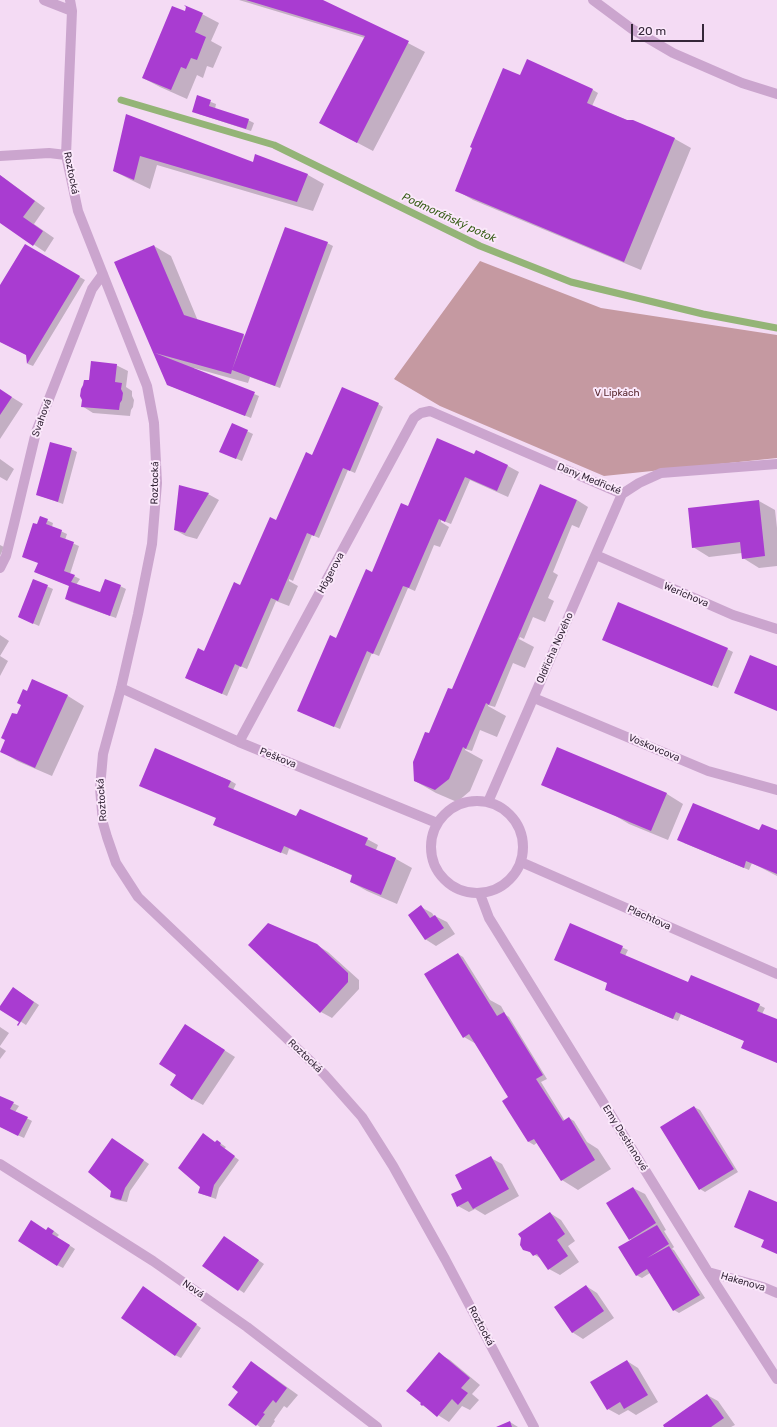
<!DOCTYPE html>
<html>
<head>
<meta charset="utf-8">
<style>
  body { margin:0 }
  #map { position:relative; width:777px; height:1427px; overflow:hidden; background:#f4dbf4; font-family:Rubik,sans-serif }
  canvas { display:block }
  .scale { position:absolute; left:631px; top:24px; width:73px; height:18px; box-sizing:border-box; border:2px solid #352739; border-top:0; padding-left:5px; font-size:12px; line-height:14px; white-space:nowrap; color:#352739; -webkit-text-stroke:3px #fbe8fb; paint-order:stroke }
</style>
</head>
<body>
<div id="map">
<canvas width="777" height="1427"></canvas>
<div class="scale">20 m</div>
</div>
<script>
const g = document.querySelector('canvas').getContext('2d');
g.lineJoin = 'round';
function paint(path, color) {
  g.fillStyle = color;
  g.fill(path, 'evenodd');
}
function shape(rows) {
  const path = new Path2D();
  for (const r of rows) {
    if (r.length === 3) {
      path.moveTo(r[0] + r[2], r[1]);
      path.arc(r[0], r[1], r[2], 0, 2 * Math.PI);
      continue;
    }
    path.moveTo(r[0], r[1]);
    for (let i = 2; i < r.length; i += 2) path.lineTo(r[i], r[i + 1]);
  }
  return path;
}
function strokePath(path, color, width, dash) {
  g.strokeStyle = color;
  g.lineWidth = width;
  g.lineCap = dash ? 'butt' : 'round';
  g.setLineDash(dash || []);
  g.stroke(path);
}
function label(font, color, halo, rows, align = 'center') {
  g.font = font + ' Rubik,sans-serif';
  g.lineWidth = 4;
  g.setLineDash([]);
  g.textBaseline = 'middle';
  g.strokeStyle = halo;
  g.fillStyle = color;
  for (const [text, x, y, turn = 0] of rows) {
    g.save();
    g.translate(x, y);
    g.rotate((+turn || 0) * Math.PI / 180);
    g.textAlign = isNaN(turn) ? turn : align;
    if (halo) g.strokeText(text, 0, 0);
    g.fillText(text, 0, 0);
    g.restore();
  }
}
const green = shape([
  [480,261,601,308,777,335,777,458,604,476,440,406,394,379]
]);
const shadow = shape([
  [239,0,320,0,372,24,425,52,373,151,337,132,365,38],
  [185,13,202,14,219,23,211,41,222,47,213,68,207,66,203,78,197,75,187,99,160,87,143,78],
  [526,79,593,90,598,93,592,106,675,139,691,148,641,270,473,200,456,190],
  [198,97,216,104,215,109,248,120,254,123,251,131,199,114],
  [127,115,253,163,256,155,308,175,324,184,313,211,157,165,150,189,131,180,114,171],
  [0,175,45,208,34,224,54,238,45,252,0,222],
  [327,243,333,246,280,388,250,377,248,383,194,368,194,369,259,396,251,418,168,385,115,263,154,246,171,256,198,321,246,336],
  [25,246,85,280,33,366,28,364,27,355,0,342,0,287],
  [116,365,128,371,126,387,132,391,132,396,134,400,133,407,131,410,130,416,93,413,82,406,90,381],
  [0,390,23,404,0,439],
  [378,404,383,407,355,473,348,470,319,538,312,535,293,581,289,579,289,581,298,586,289,606,276,601,247,669,240,666,227,696,186,678,205,652,313,456],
  [232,424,253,434,242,461,225,454],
  [71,449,77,452,63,504,38,495],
  [475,455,508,466,519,472,508,497,470,480,451,524,441,520,441,522,449,527,440,547,434,545,415,591,408,588,379,656,372,653,340,729,298,711,372,573,413,510],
  [0,459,14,469,7,481,0,477],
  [208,494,219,500,197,539,186,536,175,530],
  [577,500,588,507,579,528,572,525,553,572,558,575,548,598,554,601,545,622,533,617,524,639,520,637,519,639,534,647,525,668,513,663,495,707,488,705,488,706,506,716,497,737,480,730,472,751,465,749,465,750,483,760,470,791,457,802,436,793,415,781,429,734,452,691],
  [759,501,775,510,777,528,777,566,759,568,743,558,742,553,709,557,693,547],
  [40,517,53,523,52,527,67,534,65,540,79,546,70,574,80,579,76,585,101,593,120,586,126,589,116,618,71,602,66,599,70,586,35,572,39,563,37,526],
  [0,545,4,547,0,556],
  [33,580,53,589,39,626,19,617],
  [0,635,9,641,0,656],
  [609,642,727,649,733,652,718,688],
  [0,656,8,661,0,676],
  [33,680,68,696,84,706,52,776,17,761,1,751],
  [156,750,231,781,236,784,233,790,297,817,367,839,378,845,376,850,396,859,412,868,397,904,367,891,351,882,353,876,336,868,289,849,287,855,241,836,217,818],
  [624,776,667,794,683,804,668,840,629,824,614,815,542,785],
  [777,831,777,876,752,863,749,870,684,843,759,832],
  [421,907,432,913,434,916,435,916,447,922,455,934,436,946,425,939],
  [570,924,628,950,625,956,689,983,759,1005,765,1008,762,1014,777,1020,777,1063,745,1041,681,1014,678,1021,611,993,608,983],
  [317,945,328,952,359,980,359,989,332,1018,321,1012],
  [458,954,463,957,490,1000,501,1006,506,1015,509,1017,547,1079,541,1082,565,1121,569,1118,574,1121,587,1142,598,1149,611,1169,578,1190,562,1180,538,1142,534,1145,529,1142,504,1101,510,1097,478,1045,464,1037],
  [18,991,39,1005,26,1025,0,1008],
  [185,1025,235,1057,203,1105,192,1099],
  [0,1027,9,1033,0,1046],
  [0,1047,6,1051,0,1059],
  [0,1097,19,1106,15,1112,32,1121,24,1138,0,1127],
  [694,1107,700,1110,738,1172,705,1192,700,1189],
  [217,1141,226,1147,224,1149,239,1160,219,1188,216,1199,199,1193],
  [117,1142,149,1164,130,1191,127,1202,116,1200,111,1197],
  [491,1158,502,1164,519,1196,485,1215,475,1209,469,1212,458,1206,463,1189],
  [633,1188,645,1194,666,1230,664,1231,674,1247,672,1249,674,1250,705,1298,679,1313,674,1310,650,1273,642,1278,636,1275,632,1240,630,1239],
  [550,1213,561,1220,575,1241,568,1246,579,1262,560,1275,549,1269,542,1259,524,1249],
  [47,1231,54,1231,59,1235,57,1237,75,1249,63,1268,57,1265],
  [229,1240,264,1264,244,1293,204,1266],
  [586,1286,597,1293,614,1318,583,1339,572,1332],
  [148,1291,201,1328,181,1358,175,1355],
  [439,1354,450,1360,480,1385,472,1394,479,1400,470,1410,462,1406,449,1422,422,1405],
  [627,1361,638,1368,658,1402,636,1415,628,1410,619,1415,608,1409],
  [251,1363,262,1369,298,1395,287,1408,284,1406,274,1420,275,1421,271,1427,260,1427,230,1405,240,1391],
  [707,1395,718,1401,735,1425,731,1427,666,1427],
  [510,1422,518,1427,498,1427]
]);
const stream = shape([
  [121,100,274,145,480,246,571,282,703,314,777,328]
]);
const building = shape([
  [246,0,323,0,409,41,357,143,319,123,365,36],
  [184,5,203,13,195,32,206,37,197,60,191,58,186,69,181,67,171,90,142,78,172,6,185,11,186,7],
  [527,59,593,89,587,103,627,120,633,120,675,138,624,262,455,191,472,148,470,147,503,68,520,75],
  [197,95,211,100,209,106,249,119,246,129,192,112],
  [126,114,253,162,255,154,308,174,297,202,140,156,134,180,113,171],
  [0,175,35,201,23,217,43,231,33,246,0,223],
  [285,227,328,242,275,386,232,370,231,374,155,353,255,392,245,416,167,385,114,262,154,245,184,315,244,334,232,370],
  [25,244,80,276,27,364,26,355,0,342,0,285],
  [91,361,117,364,115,382,122,383,121,389,123,393,122,400,120,403,119,410,81,407,82,400,80,396,81,389,83,385,84,380,89,380],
  [342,387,379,403,350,471,343,468,314,536,307,533,278,601,271,598,241,667,235,664,222,694,185,678,198,648,204,651,234,582,240,585,270,517,276,520,306,452,312,455],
  [0,389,12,397,0,415],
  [232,423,248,430,236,459,219,452],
  [437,438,474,454,476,450,508,465,497,491,465,477,445,522,439,519,409,588,403,586,373,654,367,651,334,727,297,711,330,635,336,638,366,569,372,572,401,503,408,506],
  [50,442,72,448,58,502,36,495],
  [540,484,577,500,489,705,486,703,466,749,463,747,449,779,435,790,414,781,413,762,425,732,429,733,448,688,452,689],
  [179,485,209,493,185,533,174,530],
  [759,500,765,556,742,559,740,542,692,548,688,508],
  [40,516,48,519,46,524,62,530,60,537,74,542,64,571,75,575,71,582,100,592,105,579,121,585,110,616,65,599,69,586,34,572,38,563,22,557,33,523,37,524],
  [33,579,48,585,33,624,18,617],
  [618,602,728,648,712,686,602,640],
  [750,655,777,666,777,711,734,693],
  [32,679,68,695,35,768,0,752,5,740,1,738,12,713,17,714,21,705,17,703,23,689,27,691],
  [557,747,667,793,651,831,541,785],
  [155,748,231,781,228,787,296,816,300,809,368,838,365,845,396,858,381,895,350,882,352,875,284,846,281,853,213,825,216,818,139,786],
  [693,803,759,830,762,824,777,830,777,874,746,861,744,868,677,840],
  [421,905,430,918,435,915,444,928,425,940,408,915],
  [268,923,317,944,348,973,348,982,320,1013,248,945],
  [570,923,623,946,620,953,688,982,691,975,760,1004,757,1011,777,1019,777,1063,741,1048,744,1041,676,1012,673,1019,605,990,607,983,554,960],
  [458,953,497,1016,504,1012,543,1075,536,1079,563,1121,569,1117,595,1160,561,1181,534,1139,528,1142,502,1101,508,1097,469,1034,463,1038,424,974],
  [13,987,34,1002,18,1026,17,1025,19,1022,0,1010,0,1006],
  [185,1024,225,1050,192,1100,170,1085,176,1075,159,1064],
  [0,1096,14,1102,10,1109,28,1117,18,1136,0,1127],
  [694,1106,734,1169,699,1190,660,1127],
  [203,1133,215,1142,217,1140,221,1143,220,1145,235,1156,214,1185,211,1197,198,1193,200,1187,178,1168],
  [112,1138,144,1160,125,1188,121,1200,110,1197,111,1191,88,1172],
  [491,1156,509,1189,473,1209,468,1201,457,1207,451,1194,462,1189,455,1175],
  [633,1187,656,1223,629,1240,606,1203],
  [749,1190,777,1202,777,1254,761,1247,764,1240,734,1227],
  [550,1212,565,1234,557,1240,568,1256,548,1270,537,1254,533,1256,530,1252,523,1250,520,1245,521,1238,518,1234],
  [31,1220,46,1230,48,1227,54,1231,52,1234,70,1245,57,1266,18,1241],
  [657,1225,669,1244,647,1258,669,1246,700,1295,673,1311,647,1269,636,1276,618,1247],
  [224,1236,259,1260,238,1291,202,1266],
  [586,1285,604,1311,572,1333,554,1307],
  [143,1286,197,1324,175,1356,121,1318],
  [439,1352,470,1378,461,1388,468,1393,458,1405,452,1399,437,1417,423,1405,422,1406,420,1404,421,1403,406,1391],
  [627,1360,648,1395,624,1409,620,1402,607,1410,590,1382],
  [251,1361,287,1388,276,1403,273,1400,263,1413,265,1414,256,1426,228,1405,238,1392,232,1387],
  [707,1394,724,1418,711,1427,664,1427,663,1425],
  [510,1421,512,1427,496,1427]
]);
const minor = shape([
  [44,0,72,11],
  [70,0,72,11,66,155,78,211,147,386,154,423,157,483,152,544,138,614,121,688,103,754,100,788,103,823,107,837,116,863,138,897,324,1074,362,1117,393,1166,445,1259,534,1427],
  [593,0,632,29,673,53,742,83,777,94],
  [0,156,49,153,66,155],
  [596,555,733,615,777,629],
  [0,568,6,556,14,524,36,432,92,289,103,274],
  [121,688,239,742,437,823],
  [534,698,708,771,777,790],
  [239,742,414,418,421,413,430,411,622,494,639,483,661,473,777,464],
  [477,847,46],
  [488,802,622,494],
  [521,862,777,974],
  [480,894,489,918,708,1272,777,1379],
  [0,1164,153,1261,247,1327,377,1427],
  [708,1272,763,1287,777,1293]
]);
const streetNames = [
  ["Roztocká",71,173,79],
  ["Svahová",42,418,-70],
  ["Dany Medřické",589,479,22],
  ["Roztocká",155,483,-89],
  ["Högerova",331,573,-62],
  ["Werichova",686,595,23],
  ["Oldřicha Nového",555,648,-66],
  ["Voskovcova",654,748,23],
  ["Peškova",278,758,22],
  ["Roztocká",102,800,-94],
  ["Plachtova",649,918,24],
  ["Roztocká",305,1056,44],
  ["Emy Destinnové",625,1138,58],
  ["Hakenova",743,1282,16],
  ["Nová",193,1289,35],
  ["Roztocká",481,1326,62]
];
const parkNames = [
  ["V Lipkách",617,393]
];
const waterNames = [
  ["Podmoráňský potok",449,218,25]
];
paint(green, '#c599a1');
paint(shadow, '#0003');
strokePath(stream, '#94b477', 7);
paint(building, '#a93cd1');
strokePath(minor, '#cba5ce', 10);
label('10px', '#352739', '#fbe8fb', streetNames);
label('10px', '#592830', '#fbe8fb', parkNames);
label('italic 11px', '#385e18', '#fbe8fb', waterNames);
</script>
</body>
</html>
